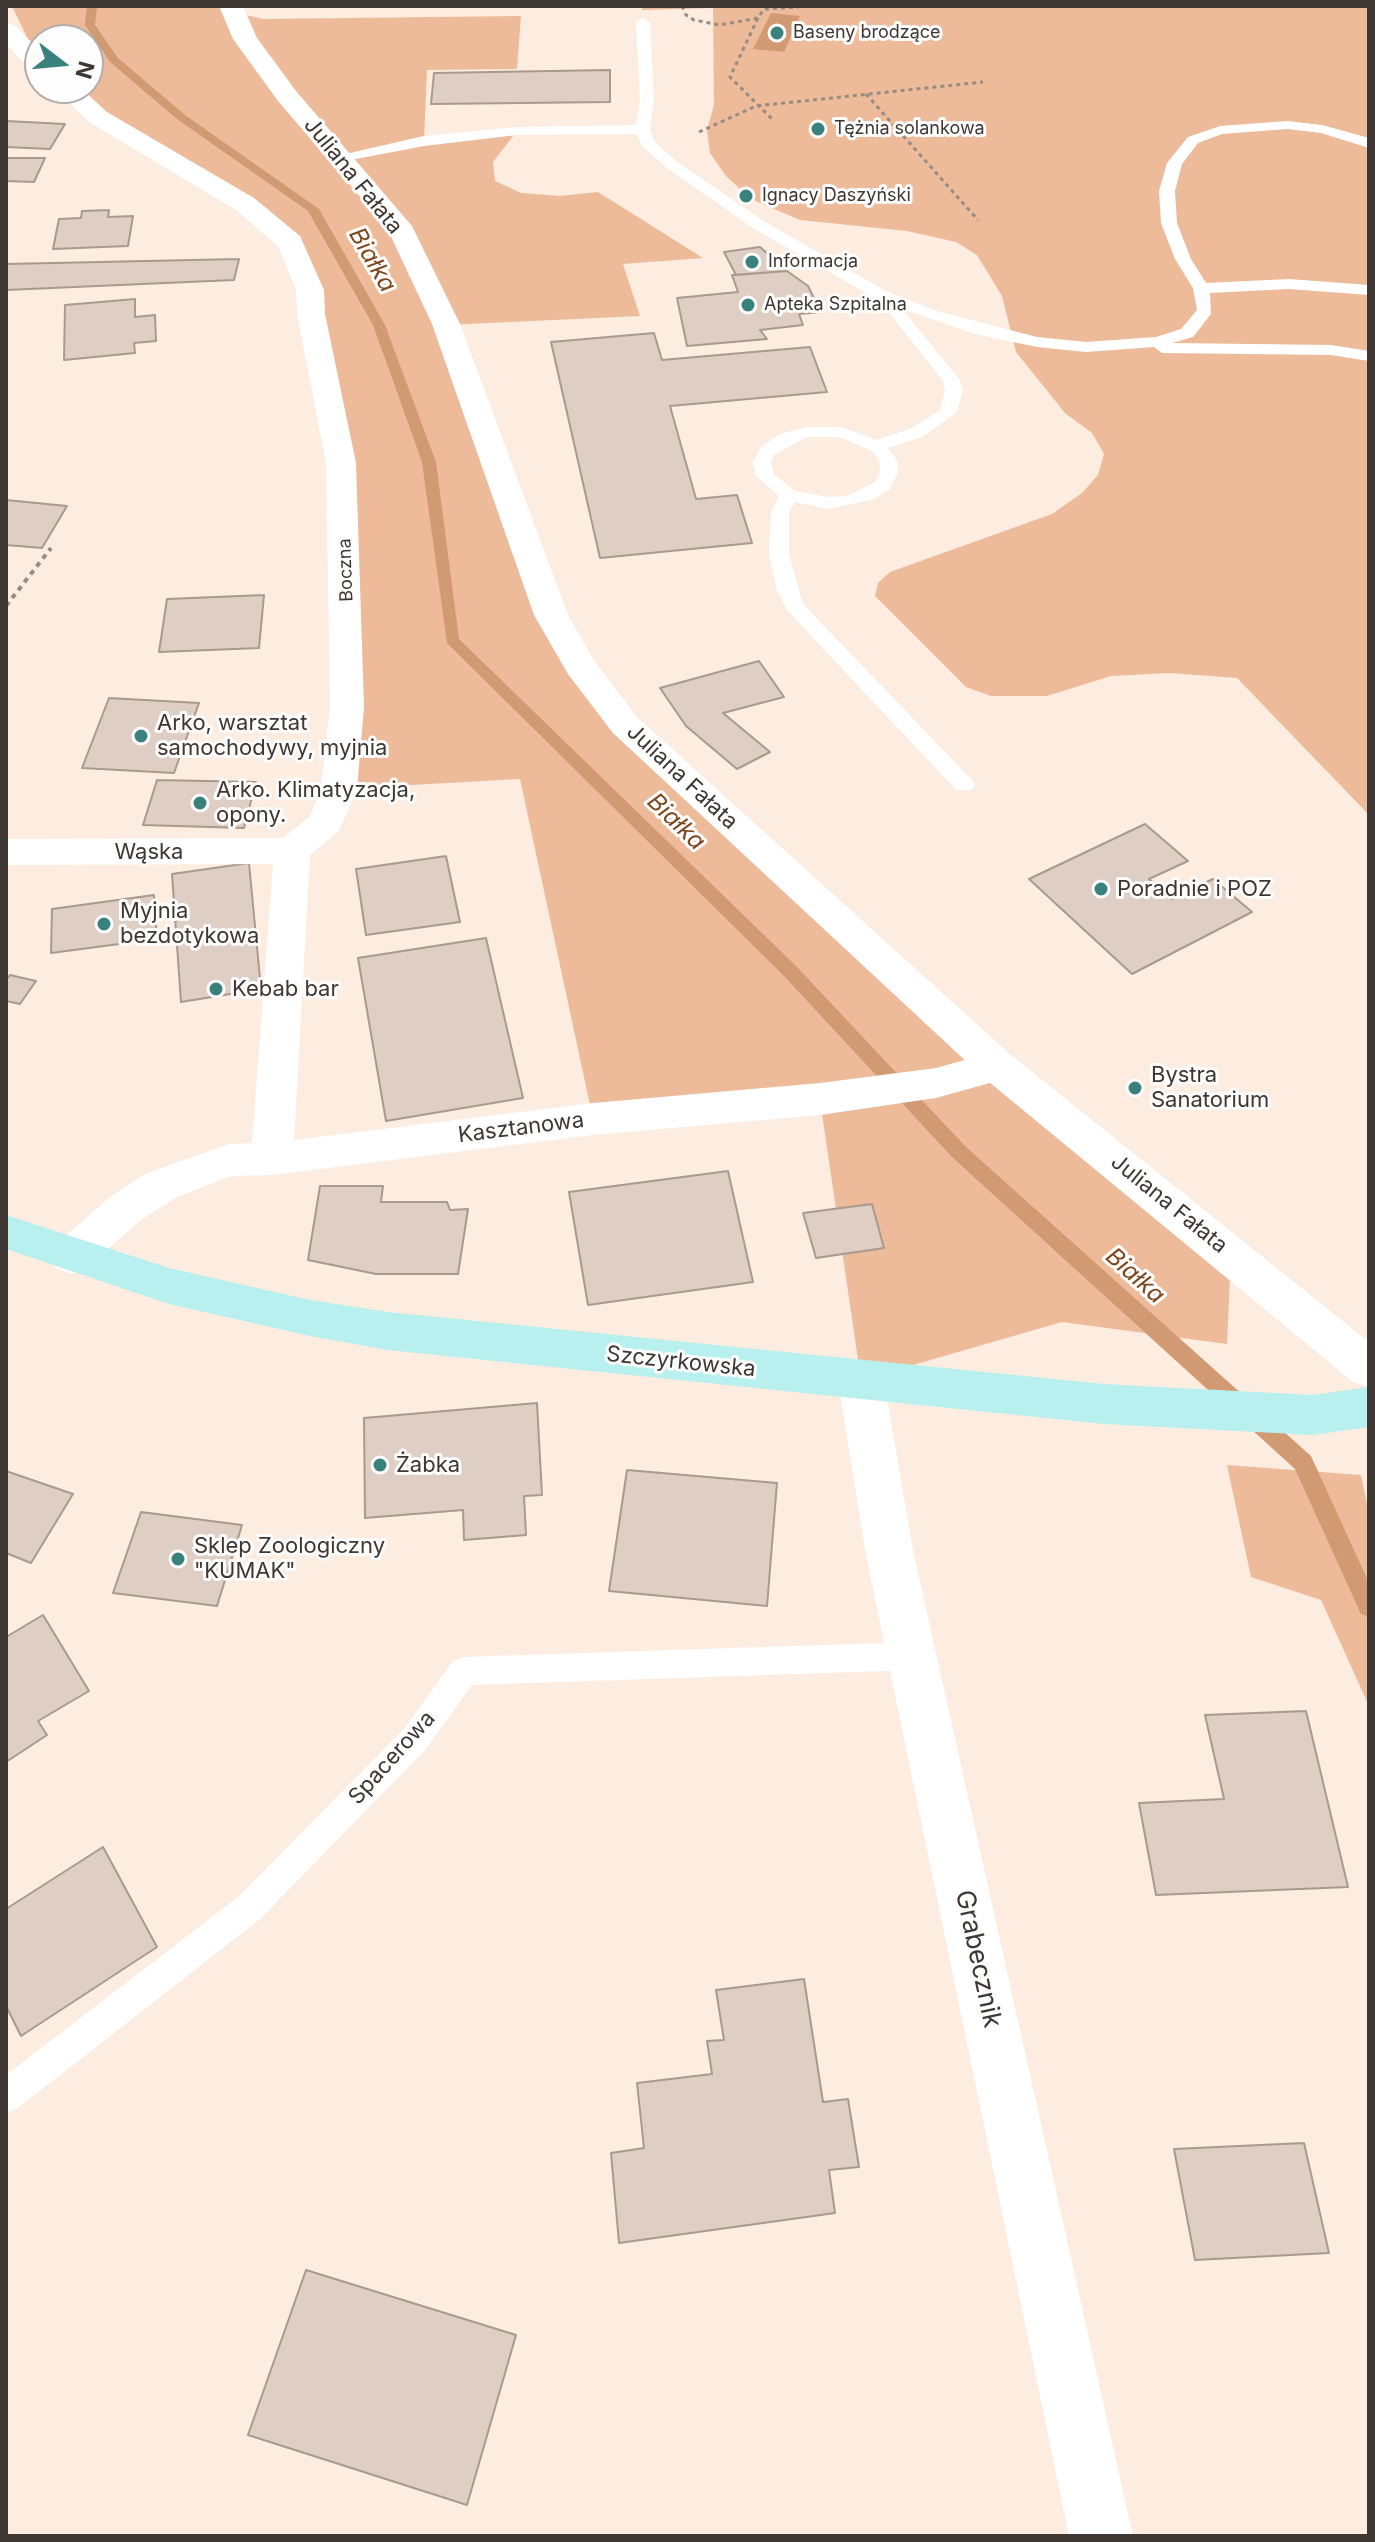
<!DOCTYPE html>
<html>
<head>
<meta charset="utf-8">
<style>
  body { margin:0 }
  #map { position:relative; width:1375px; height:2542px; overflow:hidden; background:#fdece0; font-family:Inter,sans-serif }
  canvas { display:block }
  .frame { position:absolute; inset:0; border:8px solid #3e3733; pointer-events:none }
  .north { position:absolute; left:24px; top:24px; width:80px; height:80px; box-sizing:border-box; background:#fdfdfd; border:2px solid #b1aeac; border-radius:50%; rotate:106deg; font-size:22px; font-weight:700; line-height:32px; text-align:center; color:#3e3733 }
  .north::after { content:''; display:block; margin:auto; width:28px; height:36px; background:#39817c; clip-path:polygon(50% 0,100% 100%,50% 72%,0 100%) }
</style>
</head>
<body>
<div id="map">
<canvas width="1375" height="2542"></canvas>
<div class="frame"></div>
<div class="north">N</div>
</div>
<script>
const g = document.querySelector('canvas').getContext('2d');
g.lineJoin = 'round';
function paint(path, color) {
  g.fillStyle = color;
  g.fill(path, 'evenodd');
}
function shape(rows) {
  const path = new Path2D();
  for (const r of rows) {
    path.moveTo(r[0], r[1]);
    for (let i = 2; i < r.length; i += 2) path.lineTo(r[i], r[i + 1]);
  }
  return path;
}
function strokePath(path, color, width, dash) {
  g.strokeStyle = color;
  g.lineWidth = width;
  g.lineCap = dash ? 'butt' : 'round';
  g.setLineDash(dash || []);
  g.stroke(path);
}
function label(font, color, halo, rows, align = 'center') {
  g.font = font + ' Inter,sans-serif';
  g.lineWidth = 6;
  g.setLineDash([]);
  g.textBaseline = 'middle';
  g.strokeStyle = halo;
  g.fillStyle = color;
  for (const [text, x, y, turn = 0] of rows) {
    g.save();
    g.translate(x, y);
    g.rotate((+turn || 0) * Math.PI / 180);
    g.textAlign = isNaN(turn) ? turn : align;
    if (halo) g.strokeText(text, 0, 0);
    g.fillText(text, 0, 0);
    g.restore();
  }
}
const green = shape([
  [12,6,231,6,233,12,263,19,521,16,517,69,427,70,424,141,517,131,493,162,495,181,521,193,560,196,598,192,703,258,623,264,640,316,446,325,580,666,1231,1255,1227,1344,1062,1322,861,1380,820,1100,593,1119,520,779,339,789,341,463,290,242,66,88,88,88,88,40,40,40,40,65],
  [642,6,1369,6,1369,815,1237,678,1170,673,1111,676,1047,696,991,696,966,687,875,596,878,583,890,572,1052,514,1082,493,1098,475,1104,454,1092,433,1065,413,1016,352,1002,296,977,255,956,242,907,231,800,220,751,199,726,176,710,153,707,130,714,105,713,8,642,10],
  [1227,1465,1361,1475,1369,1513,1369,1706,1321,1600,1251,1577]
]);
const water = shape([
  [771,13,800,16,784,52,753,49]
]);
const stream = shape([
  [87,6,97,6,95,25,118,58,185,115,319,209,385,325,436,462,459,639,796,966,966,1147,1311,1456,1369,1583,1369,1617,1361,1614,1295,1469,952,1157,784,976,447,643,422,462,373,325,308,211,177,119,110,62,85,25,87,6]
]);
const building = shape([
  [610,70,610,102,431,104,434,73,610,70],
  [6,121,65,124,50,149,6,147,6,121],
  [6,158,45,158,34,182,6,181,6,158],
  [109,210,108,217,133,216,128,246,53,249,59,219,81,218,82,211,109,210],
  [760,247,787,271,736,275,724,252,760,247],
  [239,259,234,280,6,290,6,264,239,259],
  [787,271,808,286,821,312,799,314,803,325,760,330,767,339,687,346,677,298,738,292,732,275,787,271],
  [135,299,135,317,155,315,156,341,134,343,135,353,64,360,65,305,135,299],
  [654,333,662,360,810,347,827,392,670,406,696,499,737,495,752,543,600,558,551,342,654,333],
  [6,500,67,506,42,548,6,545,6,500],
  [264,595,259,648,159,652,167,599,264,595],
  [759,661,784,697,723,713,770,752,737,769,686,726,660,688,759,661],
  [109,698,199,703,174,773,82,768,109,698],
  [157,780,256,782,244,828,143,825,157,780],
  [1145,824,1188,861,1149,879,1172,899,1213,879,1252,912,1132,974,1029,879,1145,824],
  [446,856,460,922,366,935,356,869,446,856],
  [249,863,261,989,181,1002,172,874,249,863],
  [154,895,157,939,51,953,52,909,154,895],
  [486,938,523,1098,386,1121,358,958,486,938],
  [10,975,36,981,20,1004,6,1001,6,980,10,975],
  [728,1171,753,1282,588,1305,569,1192,728,1171],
  [320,1186,383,1186,381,1202,447,1202,450,1210,468,1209,458,1274,376,1274,308,1260,320,1186],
  [872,1204,884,1248,816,1258,803,1213,872,1204],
  [537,1403,542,1495,524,1496,526,1535,464,1540,463,1510,365,1518,364,1418,537,1403],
  [627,1470,777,1483,767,1606,609,1591,627,1470],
  [6,1471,73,1494,31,1563,6,1553,6,1471],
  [141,1512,242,1525,217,1606,113,1593,141,1512],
  [43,1615,89,1691,38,1721,47,1735,6,1762,6,1637,43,1615],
  [1306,1711,1348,1887,1156,1895,1139,1803,1224,1799,1205,1715,1306,1711],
  [103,1847,157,1947,21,2036,6,2006,6,1909,103,1847],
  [804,1979,823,2102,848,2099,859,2167,829,2170,835,2213,619,2243,611,2153,644,2148,637,2083,712,2074,707,2041,724,2040,716,1990,804,1979],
  [1304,2143,1329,2253,1195,2260,1174,2149,1304,2143],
  [306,2270,516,2335,467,2505,248,2435,306,2270]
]);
const pathFar1 = shape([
  [682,6,686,15,694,20,720,25,758,18,766,6],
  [799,6,812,6],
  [765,9,799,7],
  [758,18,730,77,773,120],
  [866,94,978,220],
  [699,132,756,106,983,82]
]);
const path = shape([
  [6,606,51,548]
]);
const service = shape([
  [643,18,650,22,654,100,650,129,654,141,677,162,765,222,884,290,937,311,1037,337,1086,342,1156,337,1181,329,1197,310,1193,288,1175,259,1161,223,1159,191,1167,163,1188,137,1220,126,1287,121,1322,125,1369,138,1369,148,1321,133,1287,129,1222,134,1198,143,1182,164,1175,191,1177,223,1191,259,1206,283,1289,279,1369,285,1369,295,1289,289,1210,293,1211,314,1193,337,1172,343,1331,345,1369,351,1369,361,1331,355,1162,353,1154,347,1086,352,1037,347,975,334,902,309,960,380,963,390,957,412,924,436,888,448,897,460,898,472,890,489,875,499,828,509,795,502,789,512,789,554,803,604,972,780,975,785,972,790,956,790,788,611,777,591,769,554,771,512,779,496,756,476,753,463,761,447,780,434,806,427,841,427,877,440,912,428,940,410,945,390,943,381,880,301,753,228,667,168,642,146,637,134,517,135,424,146,340,162,332,157,424,136,517,127,636,125,640,100,636,22,643,18],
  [807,437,839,437,871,450,879,460,880,472,875,482,847,496,828,497,795,491,774,474,771,463,775,454,807,437],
  [913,1642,924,1646,928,1656,924,1666,913,1670,472,1685,426,1749,260,1919,18,2108,6,2113,6,2075,238,1897,404,1729,453,1661,464,1657,913,1642]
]);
const minor = shape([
  [6,23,14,25,40,51,40,72,31,70,6,44,6,23],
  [54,88,81,88,107,112,254,198,300,236,324,290,325,314,356,463,364,707,357,789,339,831,310,855,294,1140,593,1103,820,1083,936,1068,997,1051,1011,1055,1017,1066,1011,1077,936,1098,820,1115,593,1135,272,1175,231,1176,175,1198,140,1221,86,1268,71,1274,56,1268,49,1256,56,1244,110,1197,145,1174,229,1144,252,1143,273,864,6,865,6,839,283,838,310,816,321,789,330,707,326,463,297,314,296,290,278,246,236,210,89,122,54,88],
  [861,1361,877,1366,884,1380,913,1550,1133,2536,1069,2536,865,1550,838,1380,845,1366,861,1361]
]);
const tertiary = shape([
  [219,6,243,6,257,38,296,91,412,226,460,324,568,615,595,662,637,717,1011,1055,1369,1342,1369,1387,1353,1382,983,1077,613,733,568,674,534,615,432,324,387,228,278,101,233,39,219,6]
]);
const secondary = shape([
  [6,1215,169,1268,310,1300,388,1312,1104,1384,1313,1395,1369,1387,1369,1427,1313,1435,1104,1424,388,1350,310,1336,169,1304,6,1249,6,1215]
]);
const markers = [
  [777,33,8,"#39817c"],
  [818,129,8,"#39817c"],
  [746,196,8,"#39817c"],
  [752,262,8,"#39817c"],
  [748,305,8,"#39817c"],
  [141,736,8,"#39817c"],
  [200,803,8,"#39817c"],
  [1101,889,8,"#39817c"],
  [104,924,8,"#39817c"],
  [216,989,8,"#39817c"],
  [1135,1088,8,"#39817c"],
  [380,1465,8,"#39817c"],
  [178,1559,8,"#39817c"]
];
const farPoinames = [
  ["Baseny brodzące",793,33],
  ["Tężnia solankowa",834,129],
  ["Ignacy Daszyński",762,196],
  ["Informacja",768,262],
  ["Apteka Szpitalna",764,305]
];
const farStreetnames = [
  ["Boczna",346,570,-92]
];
const streetNames = [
  ["Juliana Fałata",353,176,51],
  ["Juliana Fałata",682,777,43],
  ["Wąska",149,852],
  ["Kasztanowa",521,1128,-7],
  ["Juliana Fałata",1169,1204,39],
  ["Szczyrkowska",681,1362,6],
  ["Spacerowa",392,1758,-48]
];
const poiNames = [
  ["Arko, warsztat",157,723],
  ["samochodywy, myjnia",157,748],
  ["Arko. Klimatyzacja,",216,790],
  ["opony.",216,815],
  ["Poradnie i POZ",1117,889],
  ["Myjnia",120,911],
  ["bezdotykowa",120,936],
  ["Kebab bar",232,989],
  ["Bystra",1151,1075],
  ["Sanatorium",1151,1100],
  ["Żabka",396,1465],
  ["Sklep Zoologiczny",194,1546],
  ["\"KUMAK\"",194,1571]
];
const waterNames = [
  ["Białka",372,260,60],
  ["Białka",676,822,44],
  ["Białka",1135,1276,42]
];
const nearStreetnames = [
  ["Grabecznik",978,1959,78]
];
paint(green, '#edbb99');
paint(water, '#d19a73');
paint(stream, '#d19a73');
paint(building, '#dfcec3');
strokePath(building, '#a9998e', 2);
strokePath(pathFar1, '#978b83', 3, [4, 4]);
strokePath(path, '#978b83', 4, [5, 5]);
paint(service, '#fff');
paint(minor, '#fff');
paint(tertiary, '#fff');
paint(secondary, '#b7f0ee');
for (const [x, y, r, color] of markers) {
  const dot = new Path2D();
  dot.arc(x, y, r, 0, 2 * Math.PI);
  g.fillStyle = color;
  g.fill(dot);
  strokePath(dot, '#fdfdfd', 3);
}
label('18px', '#3e3733', '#fdfdfd', farPoinames, 'left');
label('18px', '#3e3733', '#fdfdfd', farStreetnames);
label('22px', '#3e3733', '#fdfdfd', streetNames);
label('22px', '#3e3733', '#fdfdfd', poiNames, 'left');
label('italic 24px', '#7e481e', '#fdfdfd', waterNames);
label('26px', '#3e3733', '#fdfdfd', nearStreetnames);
</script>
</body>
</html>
